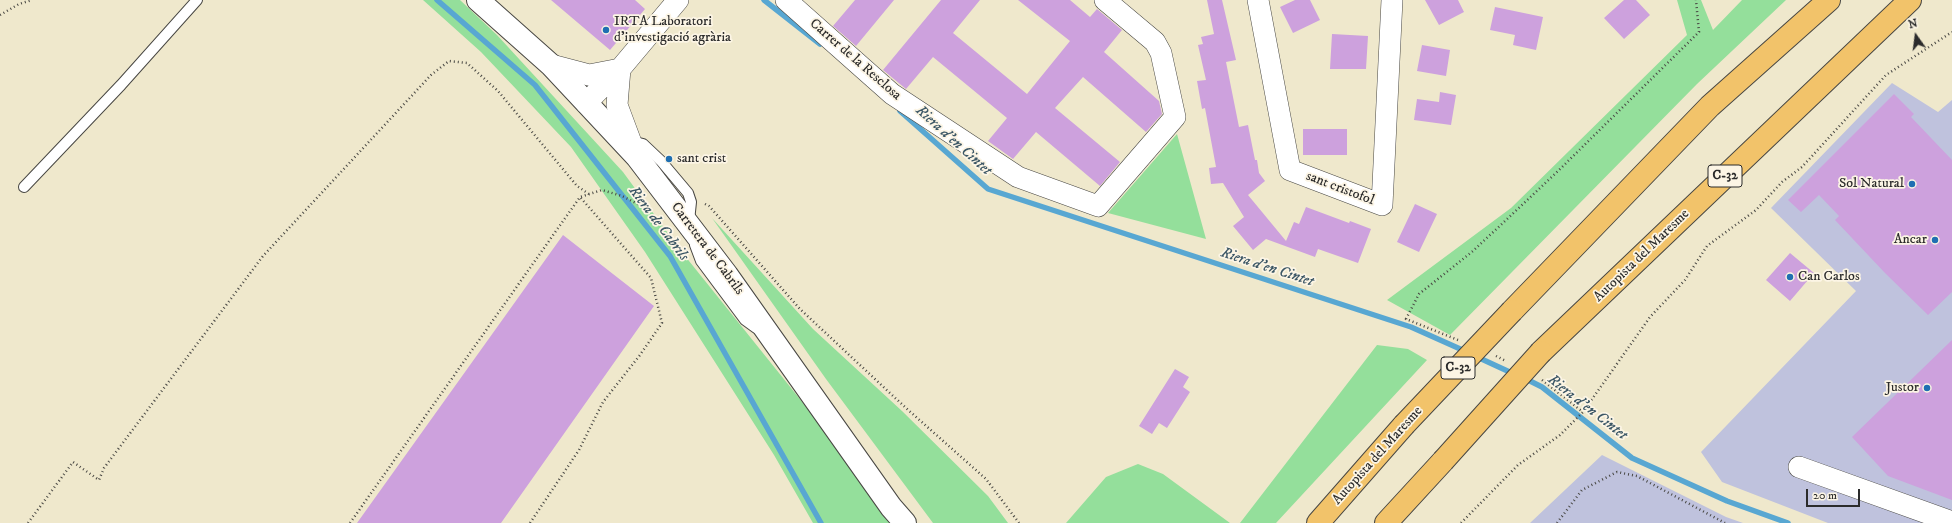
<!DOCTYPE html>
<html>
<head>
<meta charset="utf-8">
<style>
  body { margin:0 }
  #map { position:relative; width:1952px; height:523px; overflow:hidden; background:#efe8cc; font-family:"IM FELL DW Pica",serif }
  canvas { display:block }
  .north { position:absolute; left:1896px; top:16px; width:40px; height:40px; -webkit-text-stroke:3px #fcf5e5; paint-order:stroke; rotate:346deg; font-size:11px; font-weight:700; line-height:16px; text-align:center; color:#2b2b2b }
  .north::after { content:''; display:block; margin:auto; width:14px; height:18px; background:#2b2b2b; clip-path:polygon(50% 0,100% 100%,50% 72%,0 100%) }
  .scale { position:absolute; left:1806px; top:489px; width:54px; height:18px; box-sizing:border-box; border:2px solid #2b2b2b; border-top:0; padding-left:5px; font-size:12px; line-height:14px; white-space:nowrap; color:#2b2b2b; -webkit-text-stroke:3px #fcf5e5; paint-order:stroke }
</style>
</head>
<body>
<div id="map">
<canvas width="1952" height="523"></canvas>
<div class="north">N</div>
<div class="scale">20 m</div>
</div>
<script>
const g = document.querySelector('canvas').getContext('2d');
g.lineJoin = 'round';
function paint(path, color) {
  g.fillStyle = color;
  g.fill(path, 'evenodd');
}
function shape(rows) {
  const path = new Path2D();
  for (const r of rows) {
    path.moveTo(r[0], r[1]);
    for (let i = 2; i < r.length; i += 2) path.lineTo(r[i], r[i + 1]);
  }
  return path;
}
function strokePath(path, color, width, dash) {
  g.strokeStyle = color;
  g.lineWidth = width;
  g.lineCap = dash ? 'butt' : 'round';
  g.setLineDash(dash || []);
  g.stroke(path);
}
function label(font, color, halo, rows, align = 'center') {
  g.font = font + ' "IM FELL DW Pica",serif';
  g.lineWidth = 3.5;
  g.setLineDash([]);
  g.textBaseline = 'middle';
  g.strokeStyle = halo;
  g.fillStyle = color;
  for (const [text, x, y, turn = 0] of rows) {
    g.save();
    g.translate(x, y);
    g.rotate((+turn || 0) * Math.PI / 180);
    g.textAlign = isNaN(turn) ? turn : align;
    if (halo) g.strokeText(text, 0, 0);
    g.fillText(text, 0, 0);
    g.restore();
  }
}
const industrial = shape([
  [1892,83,1938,112,1952,100,1952,523,1828,523,1722,482,1701,452,1856,291,1771,208],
  [1602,455,1726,517,1743,523,1530,523]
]);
const green = shape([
  [423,0,460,0,497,35,623,172,681,251,832,439,895,523,813,523,774,455,645,252,571,147,481,52],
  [1677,0,1701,0,1713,30,1742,0,1786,0,1697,84,1450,335,1387,300,1511,208,1687,35],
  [1177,134,1206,239,1108,213],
  [712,218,813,329,902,411,988,496,1008,523,933,523,826,379],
  [1377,345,1408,349,1427,360,1276,523,1240,523],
  [1138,464,1163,474,1230,523,1066,523,1106,477]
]);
const stream = shape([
  [437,0,535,85,670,256,821,523],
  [764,0,820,44],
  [900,111,988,189,1411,327,1467,352],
  [1475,356,1514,374],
  [1524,378,1542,387,1632,458,1727,501,1788,523]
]);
const building = shape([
  [551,0,635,0,645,9,610,50],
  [855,0,894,0,856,46,833,26],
  [941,0,980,0,953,33,1027,94,1070,41,1018,0,1070,0,1090,17,1097,9,1122,30,1104,52,1159,101,1162,114,1146,132,1083,77,1055,108,1120,162,1100,186,1036,132,1013,159,988,141,1007,118,933,57,906,89,883,70],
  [1207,0,1222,0,1236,60,1226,62,1239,127,1248,125,1255,160,1257,160,1259,173,1265,181,1248,195,1286,241,1294,222,1299,224,1306,207,1349,223,1350,221,1371,229,1358,263,1318,249,1315,257,1266,239,1253,250,1233,226,1244,217,1223,183,1211,184,1209,168,1216,167,1205,108,1202,109,1197,81,1206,80,1198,45,1203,44,1201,37,1214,34],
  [1295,0,1310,0,1320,20,1293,33,1280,7],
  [1425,0,1458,0,1464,12,1439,25],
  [1624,0,1636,0,1650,15,1624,39,1604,18],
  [1495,7,1543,17,1536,50,1513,45,1515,35,1490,30],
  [1332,34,1368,36,1366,69,1330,69],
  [1422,45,1450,50,1446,76,1417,71],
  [1440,92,1456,95,1451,125,1414,120,1417,99,1439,102],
  [1894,94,1914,114,1911,117,1952,160,1952,292,1928,315,1885,273,1835,220,1839,216,1819,195,1801,212,1788,200],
  [1303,129,1347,129,1347,155,1303,155],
  [1415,204,1437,214,1419,252,1397,242],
  [563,235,654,306,501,523,357,523],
  [1790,253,1814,273,1790,301,1766,280],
  [1952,340,1952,500,1888,476,1852,437],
  [1175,369,1189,377,1183,387,1190,392,1167,428,1159,423,1152,434,1139,426]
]);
const path = shape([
  [0,15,19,4,32,0],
  [705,204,709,206,800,309,906,408,986,479,1019,523],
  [1458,340,1406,319,1419,294,1473,251,1555,174,1699,32,1696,0],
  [1496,356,1506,361],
  [1542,380,1583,412],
  [28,523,73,462,99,480,104,468,263,256,431,75,449,61,467,63,498,91,577,186,589,194],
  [350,523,580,197,602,190,622,196,652,211],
  [530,523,579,450,603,402,640,355,662,323,651,278,580,197],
  [1461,523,1518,465,1560,435,1583,412,1650,317,1685,280,1707,246,1756,210,1782,182,1802,167,1886,75,1952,32],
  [1557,523,1582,490,1617,472,1637,476,1725,523]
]);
const service = shape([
  [631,141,643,144,661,161,688,193,691,202,689,221],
  [24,187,121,85,197,0],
  [695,245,701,261,745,320,756,328]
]);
const minor = shape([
  [786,0,892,94,1018,177,1098,206,1175,117,1161,53,1155,42,1105,0],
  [1258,0,1290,170,1382,205,1392,0],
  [551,65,589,75,620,69,617,105,636,156],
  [586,103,620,69,678,0],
  [1799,467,1952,522]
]);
const tertiary = shape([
  [478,0,551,65,637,157,727,275,891,507,905,523]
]);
const motorway = shape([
  [1512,311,1710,106,1829,0],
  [1541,352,1910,0],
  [1318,523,1404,425],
  [1386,523,1443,461]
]);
const motorwayBridge = shape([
  [1404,425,1512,311],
  [1443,461,1541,352]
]);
const markers = [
  [606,30,4,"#1f6fb2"],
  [669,159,4,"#1f6fb2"],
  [1912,184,4,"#1f6fb2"],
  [1935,240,4,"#1f6fb2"],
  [1790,277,4,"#1f6fb2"],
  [1927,388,4,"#1f6fb2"]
];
const shields = [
  [1725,176,34],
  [1458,368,34]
];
const shieldNames = [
  ["C-32",1725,176],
  ["C-32",1458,368]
];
const poiNames = [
  ["IRTA Laboratori",614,22],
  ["d'investigació agrària",614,38],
  ["sant crist",677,159],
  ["Sol Natural",1904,184,"right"],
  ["Ancar",1927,240,"right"],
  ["Can Carlos",1798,277],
  ["Justor",1919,388,"right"]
];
const streetNames = [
  ["Carrer de la Resclosa",855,60,41],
  ["sant cristofol",1340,189,21],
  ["Carretera de Cabrils",707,249,53],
  ["Autopista del Maresme",1642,256,-44],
  ["Autopista del Maresme",1378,456,-48]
];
const waterNames = [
  ["Riera d'en Cintet",953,141,42],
  ["Riera de Cabrils",658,224,53],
  ["Riera d'en Cintet",1267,268,18],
  ["Riera d'en Cintet",1587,408,38]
];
paint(industrial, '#bfc2dd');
paint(green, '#94df9b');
strokePath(stream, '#58a7d2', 5.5);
paint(building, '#cda1dd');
strokePath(service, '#484743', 12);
strokePath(minor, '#484743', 22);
strokePath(tertiary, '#484743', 24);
strokePath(motorway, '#484743', 24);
strokePath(path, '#484743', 2.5, [1, 3]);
strokePath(service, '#fff', 10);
strokePath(minor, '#fff', 21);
strokePath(tertiary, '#fff', 22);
strokePath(motorway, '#f2c36a', 22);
strokePath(motorwayBridge, '#484743', 24, []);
strokePath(motorwayBridge, '#f2c36a', 22);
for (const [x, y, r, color] of markers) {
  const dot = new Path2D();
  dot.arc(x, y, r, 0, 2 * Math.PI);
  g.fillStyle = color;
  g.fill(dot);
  strokePath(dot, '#fcf5e5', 1.5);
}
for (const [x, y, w] of shields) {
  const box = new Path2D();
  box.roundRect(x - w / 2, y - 11, w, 22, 3);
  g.fillStyle = '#fcf5e5';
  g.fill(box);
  strokePath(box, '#2b2b2b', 1);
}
label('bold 13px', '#2b2b2b', null, shieldNames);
label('14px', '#2b2b2b', '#fcf5e5', poiNames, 'left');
label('14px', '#2b2b2b', '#fcf5e5', streetNames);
label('italic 15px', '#3b5665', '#fcf5e5', waterNames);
</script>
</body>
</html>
